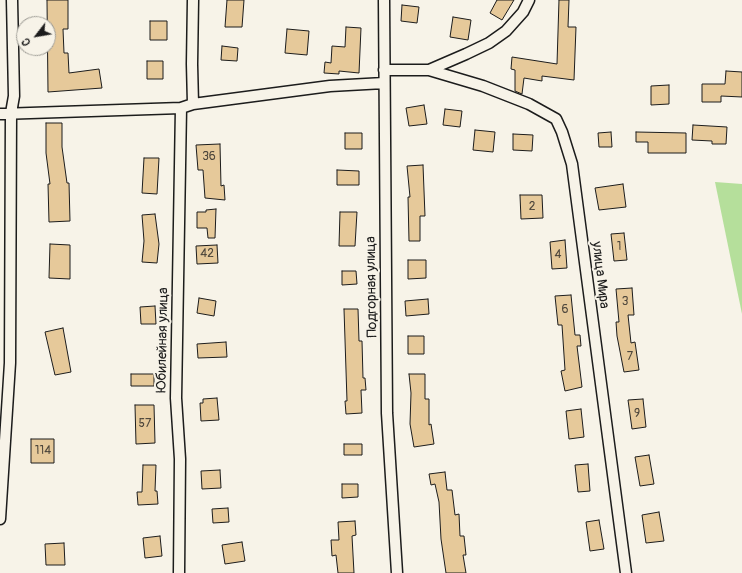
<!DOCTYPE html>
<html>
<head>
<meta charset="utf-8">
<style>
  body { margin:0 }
  #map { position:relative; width:742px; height:573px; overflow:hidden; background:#f7f3e8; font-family:Pangolin,sans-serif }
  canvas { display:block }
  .north { position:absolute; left:16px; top:16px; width:40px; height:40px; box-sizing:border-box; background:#f7f3e8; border:1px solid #9f9d96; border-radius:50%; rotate:239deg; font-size:11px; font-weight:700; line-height:16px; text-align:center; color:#1c1c1c }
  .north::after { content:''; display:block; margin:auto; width:14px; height:18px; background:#1c1c1c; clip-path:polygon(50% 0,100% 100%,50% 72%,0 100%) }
</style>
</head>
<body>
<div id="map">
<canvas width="742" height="573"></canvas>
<div class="north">С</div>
</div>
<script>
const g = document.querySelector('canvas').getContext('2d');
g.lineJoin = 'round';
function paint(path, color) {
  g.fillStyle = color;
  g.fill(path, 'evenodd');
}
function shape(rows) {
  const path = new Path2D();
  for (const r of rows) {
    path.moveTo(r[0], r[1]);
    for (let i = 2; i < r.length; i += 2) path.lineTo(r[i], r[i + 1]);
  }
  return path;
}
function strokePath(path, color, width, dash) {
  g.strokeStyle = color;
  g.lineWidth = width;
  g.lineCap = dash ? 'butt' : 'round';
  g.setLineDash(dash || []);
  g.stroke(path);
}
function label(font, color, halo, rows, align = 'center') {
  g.font = font + ' Pangolin,sans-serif';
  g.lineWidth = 4;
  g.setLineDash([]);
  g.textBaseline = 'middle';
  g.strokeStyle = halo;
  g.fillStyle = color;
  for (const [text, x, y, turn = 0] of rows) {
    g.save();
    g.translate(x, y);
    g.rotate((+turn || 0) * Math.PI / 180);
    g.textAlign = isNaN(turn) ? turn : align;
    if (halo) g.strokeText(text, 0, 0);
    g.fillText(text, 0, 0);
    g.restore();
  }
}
const green = shape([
  [715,182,742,184,742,314]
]);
const building = shape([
  [47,0,68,0,68,29,63,29,64,53,68,53,69,73,99,69,102,88,48,92,47,0],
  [227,0,244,0,242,27,225,27,227,0],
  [497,0,514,0,502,20,490,13,497,0],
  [559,0,569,0,568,27,576,27,574,80,542,76,542,81,524,78,522,94,515,91,515,70,511,69,512,57,557,64,559,0],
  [402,5,419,7,417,23,401,21,402,5],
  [453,17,471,20,468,40,450,37,453,17],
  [150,21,167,21,167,40,150,40,150,21],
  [346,27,361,28,359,73,339,71,339,74,324,73,325,62,331,63,332,46,345,47,346,27],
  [287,29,309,31,307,55,285,53,287,29],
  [222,46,238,48,237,61,221,60,222,46],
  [147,61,163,61,163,79,147,79,147,61],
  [726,71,742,72,742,97,721,96,721,102,702,102,702,84,725,84,726,71],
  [669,85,669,104,651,105,651,86,669,85],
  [424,105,427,124,409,126,406,108,424,105],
  [445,109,462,111,460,127,443,125,445,109],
  [46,123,62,123,62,147,67,183,69,183,70,221,49,222,48,184,50,184,46,153,46,123],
  [693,125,727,127,726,144,712,144,712,141,692,140,693,125],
  [475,130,495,132,493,152,473,150,475,130],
  [611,132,612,147,599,147,598,133,611,132],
  [636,132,686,133,686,153,648,153,648,142,636,142,636,132],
  [345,133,362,133,362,149,345,149,345,133],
  [513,134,533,135,532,151,513,150,513,134],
  [220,144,221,186,224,185,225,200,205,198,203,170,198,170,196,145,220,144],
  [144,158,159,158,157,194,142,193,144,158],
  [423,165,425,216,420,216,420,241,409,241,408,197,410,197,407,166,423,165],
  [337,170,359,171,359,185,337,185,337,170],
  [623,184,626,207,599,210,595,188,623,184],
  [520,195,542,195,543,218,521,219,520,195],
  [216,209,215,238,208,238,207,228,197,228,197,212,206,212,206,210,216,209],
  [340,212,357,212,355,246,339,246,340,212],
  [155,214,159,244,157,263,142,262,144,241,142,215,155,214],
  [624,233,627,260,614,261,611,234,624,233],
  [565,240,567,268,552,269,550,242,565,240],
  [50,244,70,245,70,279,49,278,50,244],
  [217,245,218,263,197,264,196,246,217,245],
  [408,260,426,260,426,278,408,279,408,260],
  [342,271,356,271,357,284,342,285,342,271],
  [632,288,634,315,628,315,631,343,635,342,639,370,624,372,617,336,616,322,619,322,616,289,632,288],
  [571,295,575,335,580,335,581,346,577,346,582,387,565,391,561,371,565,370,562,325,558,325,555,296,571,295],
  [199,298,216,301,214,316,197,313,199,298],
  [428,299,429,314,406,316,405,301,428,299],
  [155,306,156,324,141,324,140,307,155,306],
  [344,309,358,309,359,341,362,341,363,378,365,378,366,390,361,390,362,413,346,414,345,401,347,401,344,309],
  [63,328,71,372,55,375,45,332,63,328],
  [408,336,424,336,424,354,408,354,408,336],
  [226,342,227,357,198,358,197,344,226,342],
  [131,374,154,374,154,386,131,386,131,374],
  [409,374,425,374,425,399,429,399,429,425,431,424,434,444,414,447,410,424,411,393,409,374],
  [217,398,219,420,201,421,200,403,203,403,203,399,217,398],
  [643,399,646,427,632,429,628,400,643,399],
  [135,405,154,405,155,443,136,444,135,405],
  [581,409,584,437,569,439,566,411,581,409],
  [31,439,54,439,54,463,31,463,31,439],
  [344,444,362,444,362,455,344,455,344,444],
  [649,455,654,484,640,486,635,457,649,455],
  [588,464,590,491,578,492,575,465,588,464],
  [143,465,156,465,155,491,157,491,158,504,138,505,137,492,142,492,143,465],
  [220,470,221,488,202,489,201,471,220,470],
  [445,472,447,490,452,490,455,515,459,514,460,536,464,536,466,555,463,555,466,573,446,573,441,539,439,502,435,484,431,485,429,474,445,472],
  [342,484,358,484,358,497,342,498,342,484],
  [228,508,229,522,213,523,212,509,228,508],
  [659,512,664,541,646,543,642,515,659,512],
  [599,520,604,549,590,551,586,522,599,520],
  [355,521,356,535,352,536,354,573,338,573,336,555,332,556,331,540,339,540,338,522,355,521],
  [160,536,162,556,145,558,143,538,160,536],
  [242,542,245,561,225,564,222,545,242,542],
  [64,543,65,565,46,565,45,544,64,543]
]);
const minor = shape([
  [193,0,192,64,193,104],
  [384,0,387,413,397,573],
  [384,70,429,70,466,54,489,43,506,31,523,12,529,0],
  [429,70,483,86,529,104,556,119,562,132,572,164,626,573],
  [0,114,181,108,193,104,330,86,384,83],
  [0,519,10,363,11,113,14,96,12,0],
  [179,573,180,459,176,398,181,108]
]);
const numberNames = [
  ["36",209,157],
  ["2",532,207],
  ["1",619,247],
  ["42",207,254],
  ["4",558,255],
  ["3",625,302],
  ["6",565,310],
  ["7",630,357],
  ["9",637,414],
  ["57",145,424],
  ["114",43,451]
];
const streetNames = [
  ["улица Мира",600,275,83],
  ["Подгорная улица",372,287,-91],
  ["Юбилейная улица",163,340,-89]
];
paint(green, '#b5df9b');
paint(building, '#e6c99a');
strokePath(building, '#1c1c1c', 1);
strokePath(minor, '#1c1c1c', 13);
strokePath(minor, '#f7f3e8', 10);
label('12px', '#4e473c', null, numberNames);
label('14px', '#1c1c1c', '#f7f3e8', streetNames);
</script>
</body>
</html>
